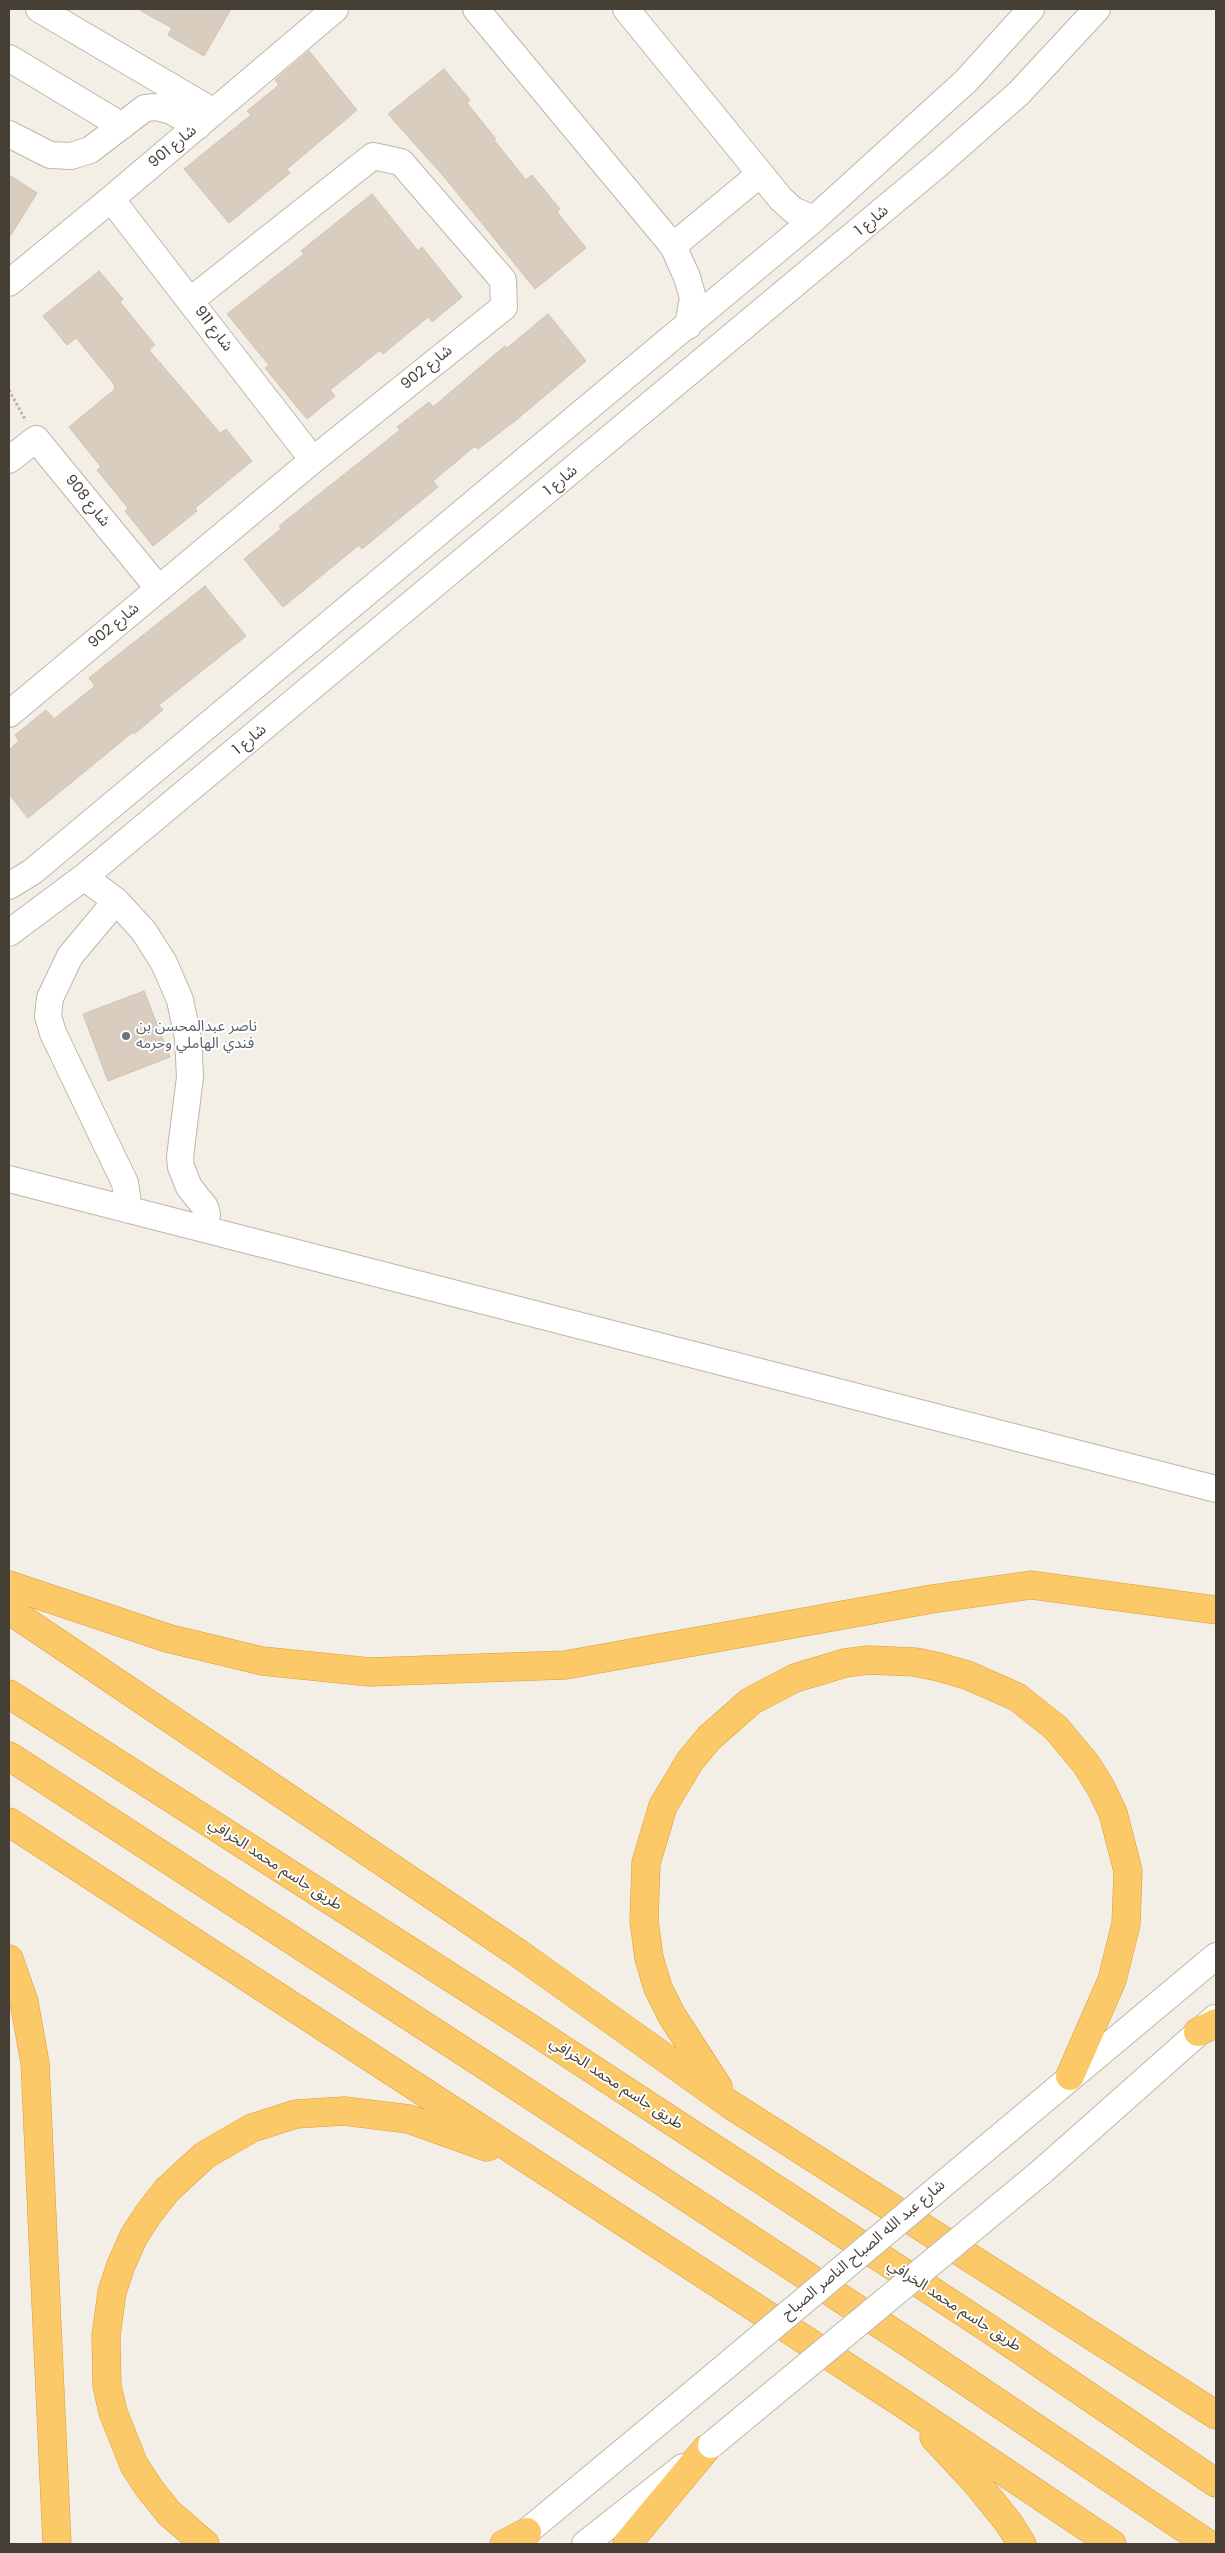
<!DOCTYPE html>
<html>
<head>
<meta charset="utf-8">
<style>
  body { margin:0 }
  #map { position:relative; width:1225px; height:2553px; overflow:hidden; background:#f3efe6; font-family:Poppins,sans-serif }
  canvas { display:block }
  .frame { position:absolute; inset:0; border:10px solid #463f36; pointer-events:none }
</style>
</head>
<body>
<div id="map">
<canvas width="1225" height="2553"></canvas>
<div class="frame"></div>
</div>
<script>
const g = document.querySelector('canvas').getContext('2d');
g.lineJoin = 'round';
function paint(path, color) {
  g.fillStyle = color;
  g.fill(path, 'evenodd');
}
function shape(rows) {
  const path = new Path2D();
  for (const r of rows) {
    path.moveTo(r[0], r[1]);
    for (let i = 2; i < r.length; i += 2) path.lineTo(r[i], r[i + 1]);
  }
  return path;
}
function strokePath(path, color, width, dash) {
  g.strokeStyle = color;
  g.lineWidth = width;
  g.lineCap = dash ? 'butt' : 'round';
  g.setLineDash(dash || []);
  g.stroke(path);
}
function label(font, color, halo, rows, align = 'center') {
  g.font = font + ' Poppins,"Noto Sans Arabic",sans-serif';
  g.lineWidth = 4;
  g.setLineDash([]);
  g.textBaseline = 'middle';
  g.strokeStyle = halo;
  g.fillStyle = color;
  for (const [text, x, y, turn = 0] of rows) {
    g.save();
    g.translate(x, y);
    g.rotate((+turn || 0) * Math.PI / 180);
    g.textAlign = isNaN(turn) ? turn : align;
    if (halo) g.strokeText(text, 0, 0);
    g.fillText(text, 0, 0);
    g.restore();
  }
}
const building = shape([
  [138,9,231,9,204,56,168,35,172,28,138,9],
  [309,51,357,110,287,169,290,173,229,223,184,169,251,115,247,111,279,85,275,80,309,51],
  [444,69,470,100,467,103,496,139,494,140,526,180,532,175,560,209,557,212,586,248,535,289,446,179,388,114,444,69],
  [9,175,37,193,9,238,9,175],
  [372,194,418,251,422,247,462,297,432,322,428,317,383,354,380,350,330,390,335,396,307,419,265,368,269,365,227,314,304,254,301,251,372,194],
  [99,271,123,299,120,302,155,345,149,350,220,433,226,429,252,461,195,508,197,511,153,546,125,511,128,508,97,470,101,467,69,427,115,389,114,384,76,338,67,345,43,316,99,271],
  [548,314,586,361,515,421,478,449,475,446,433,481,438,487,396,521,362,549,359,545,283,607,244,559,281,529,279,526,400,430,397,427,429,402,433,407,505,346,507,348,548,314],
  [205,586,246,636,159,705,163,710,134,734,133,732,28,818,9,794,9,750,19,741,15,735,46,710,54,719,95,686,89,678,205,586],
  [144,991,170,1057,108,1081,83,1014,144,991]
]);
const path = shape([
  [9,390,26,421]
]);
const minor = shape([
  [39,9,214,112],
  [476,9,673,246,687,277,693,298,688,326],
  [626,9,781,199,793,210,814,219],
  [9,58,122,126],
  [9,134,50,155,71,156,90,150,145,108,157,107,171,111,198,126],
  [111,199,313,460],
  [673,246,760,174],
  [9,283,111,199,335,9],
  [9,460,36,439,159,589],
  [9,714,313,460,504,307,503,280,401,162,373,156,191,300],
  [84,877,116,901,143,930,164,963,180,1000,188,1038,190,1077,180,1157,181,1167,189,1187,205,1207,207,1214,204,1229],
  [9,886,32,872,814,219,966,81,1031,9],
  [116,901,70,956,50,998,48,1016,53,1033,125,1183,129,1210],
  [9,933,84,877,936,166,1019,93,1097,9],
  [9,1179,1216,1489],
  [1008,2130,1216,1956],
  [1040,2173,1215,2018],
  [512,2544,671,2412],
  [585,2544,683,2467]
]);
const highway = shape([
  [9,1585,167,1638,262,1661,370,1672,565,1665,932,1599,1031,1585,1216,1610],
  [9,1610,518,1953,731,2105,1216,2415],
  [9,1694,525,2025,988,2328,1216,2483],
  [9,1756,503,2077,912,2345,1208,2544],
  [9,1822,902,2403,1112,2544],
  [9,1959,24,2002,35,2063,57,2544],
  [1198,2032,1216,2023],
  [718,2087,672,2016,658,1988,649,1958,644,1921,646,1863,663,1806,690,1761,709,1738,751,1701,795,1678,845,1663,868,1660,915,1662,939,1667,967,1675,1017,1697,1056,1728,1086,1764,1101,1788,1113,1813,1128,1871,1126,1924,1112,1980,1070,2076],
  [934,2437,974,2480,1008,2522,1022,2544],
  [205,2544,169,2513,149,2488,134,2465,113,2412,107,2386,106,2336,112,2292,121,2265,134,2236,149,2213,167,2190,205,2155,252,2128,296,2114,344,2111,409,2119,487,2147],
  [504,2544,527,2532],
  [627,2544,706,2449]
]);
const minorBridge = shape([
  [671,2412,1008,2130],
  [711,2445,1040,2173]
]);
const markers = [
  [126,1036,5,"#6b7280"]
];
const streetNames = [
  ["شارع 901",173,147,-40],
  ["شارع 1",872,221,-40],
  ["شارع 911",213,329,53],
  ["شارع 902",427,368,-39],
  ["شارع 1",561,481,-40],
  ["شارع 908",87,501,51],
  ["شارع 902",114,626,-40],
  ["شارع 1",250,740,-40],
  ["طريق جاسم محمد الخرافي",275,1865,33],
  ["طريق جاسم محمد الخرافي",616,2084,33],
  ["شارع عبد الله الصباح الناصر الصباح",864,2250,-40],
  ["طريق جاسم محمد الخرافي",954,2306,33]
];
const worshipNames = [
  ["ناصر عبدالمحسن بن",136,1027],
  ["فندي الهاملي وحرمه",136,1044]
];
paint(building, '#d8cdbf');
strokePath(building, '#cfc2af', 1);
strokePath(minor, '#beb7a9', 28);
strokePath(highway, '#dc9d37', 29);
strokePath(path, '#c0b29a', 3, [2.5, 2.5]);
strokePath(minor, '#fff', 26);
strokePath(highway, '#fcc968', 28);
strokePath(minorBridge, '#beb7a9', 28, []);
strokePath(minorBridge, '#fff', 26);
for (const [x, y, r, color] of markers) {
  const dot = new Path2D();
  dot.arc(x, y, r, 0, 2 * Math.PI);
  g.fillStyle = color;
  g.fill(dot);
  strokePath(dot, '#fff', 2);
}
label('15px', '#463f36', '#fff', streetNames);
label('15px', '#5b616d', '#fff', worshipNames, 'left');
</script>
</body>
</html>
